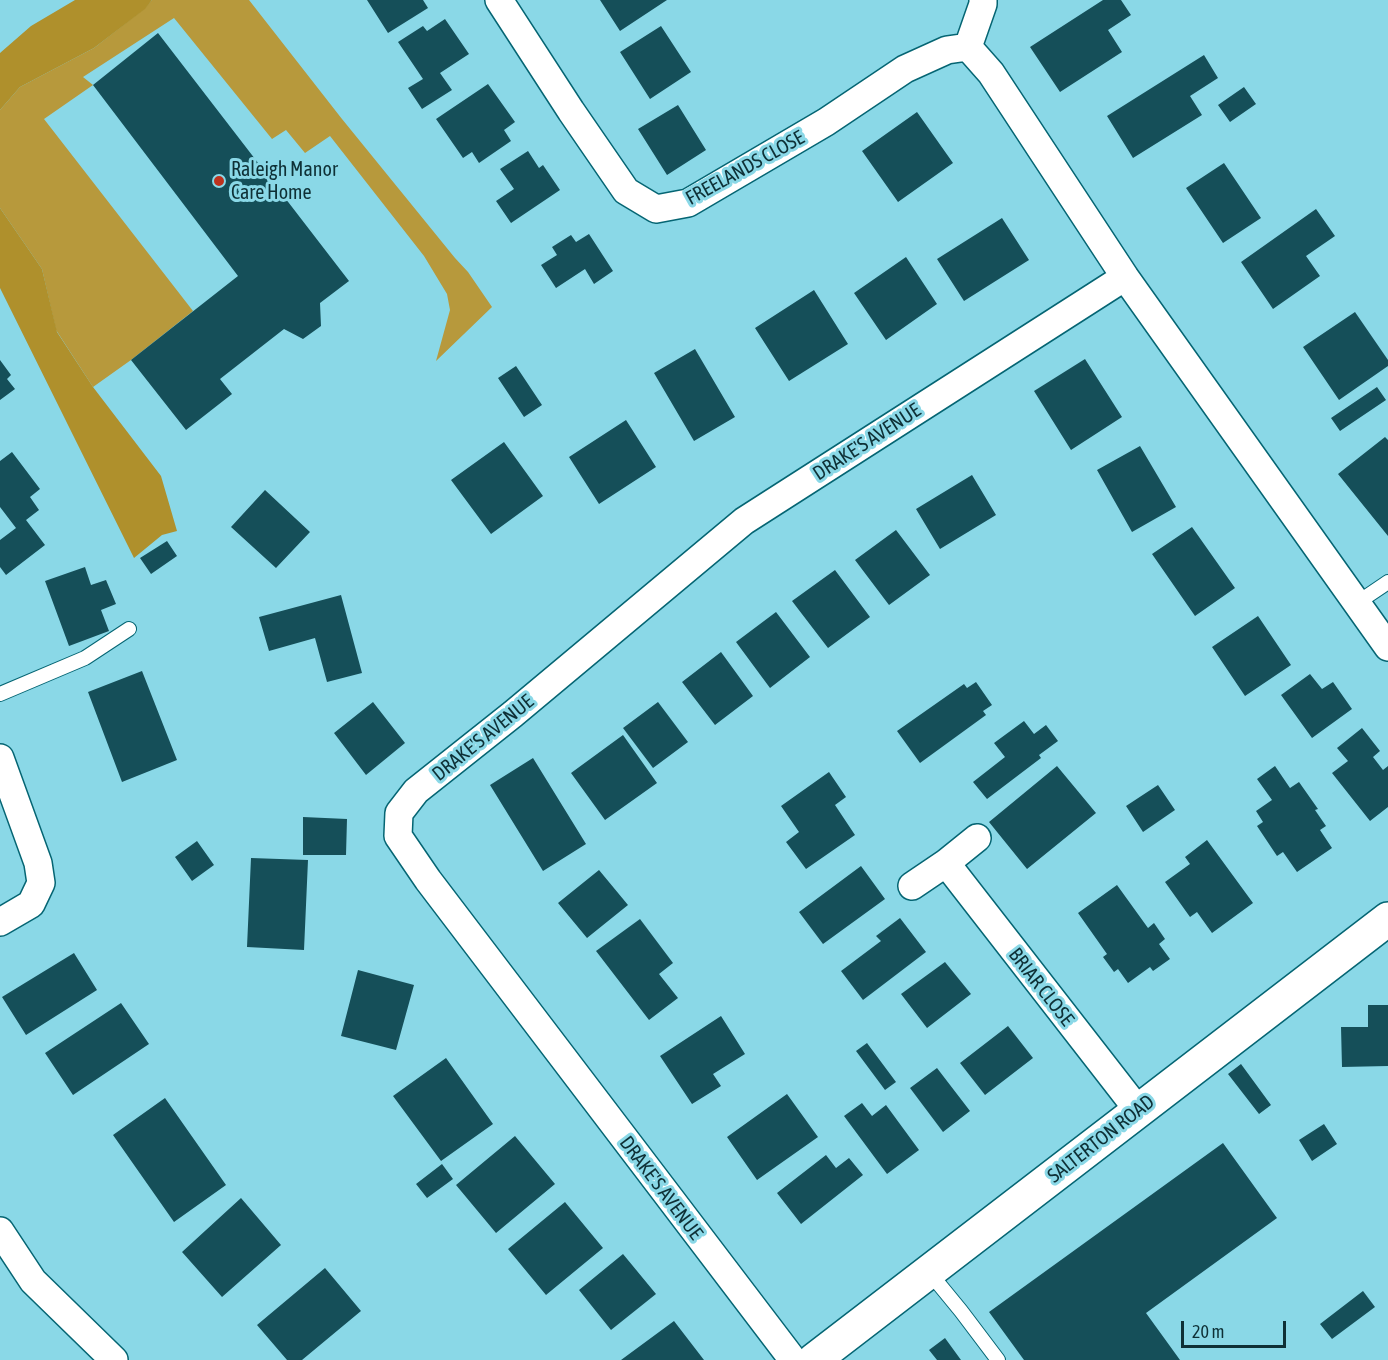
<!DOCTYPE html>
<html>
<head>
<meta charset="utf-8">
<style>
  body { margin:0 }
  #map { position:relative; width:1388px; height:1360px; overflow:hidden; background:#8ad8e7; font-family:"Asap Condensed",sans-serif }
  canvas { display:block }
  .scale { position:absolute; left:1181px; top:1321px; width:105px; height:27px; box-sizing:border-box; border:3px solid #0e3036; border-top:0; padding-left:8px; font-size:18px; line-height:21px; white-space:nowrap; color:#0e3036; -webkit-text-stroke:4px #8ad8e7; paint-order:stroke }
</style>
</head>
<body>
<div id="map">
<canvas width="1388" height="1360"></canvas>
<div class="scale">20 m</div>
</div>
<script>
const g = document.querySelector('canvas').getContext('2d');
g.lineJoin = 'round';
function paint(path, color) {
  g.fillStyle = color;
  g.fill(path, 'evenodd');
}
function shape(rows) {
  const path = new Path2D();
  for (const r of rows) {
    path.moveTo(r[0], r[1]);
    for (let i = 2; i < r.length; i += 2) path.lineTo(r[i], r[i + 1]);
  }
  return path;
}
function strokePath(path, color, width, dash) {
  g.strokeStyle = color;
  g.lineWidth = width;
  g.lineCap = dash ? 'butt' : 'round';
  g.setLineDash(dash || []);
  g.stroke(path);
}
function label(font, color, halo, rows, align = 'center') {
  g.font = font + ' "Asap Condensed",sans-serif';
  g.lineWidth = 6;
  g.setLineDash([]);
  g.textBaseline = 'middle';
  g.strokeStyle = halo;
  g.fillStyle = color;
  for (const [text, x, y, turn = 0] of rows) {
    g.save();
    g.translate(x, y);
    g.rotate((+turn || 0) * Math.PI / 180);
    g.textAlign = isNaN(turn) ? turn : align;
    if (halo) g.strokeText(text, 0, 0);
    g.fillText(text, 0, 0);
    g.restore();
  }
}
const green = shape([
  [152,0,249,0,342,119,455,258,468,272,492,307,436,361,450,310,447,294,424,256,330,136,305,153,286,130,272,139,174,18,83,77,93,85,44,119,193,311,131,360,93,387,56,330,42,269,0,208,0,110,20,87,94,48,144,9]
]);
const forest = shape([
  [75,0,152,0,145,9,94,48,20,87,0,110,0,53,31,26],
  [0,208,42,269,57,332,93,387,161,476,177,531,162,535,134,558,0,288]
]);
const building = shape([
  [367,0,423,0,428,8,388,33],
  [600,0,667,0,620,31],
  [1103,0,1121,0,1131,15,1108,30,1122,52,1060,92,1030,47],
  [445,19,469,54,440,73,452,90,422,109,408,88,423,79,398,42,423,26,427,31],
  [661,26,691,72,650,99,620,52],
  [158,33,349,281,320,303,321,326,303,339,284,329,220,379,232,394,186,430,131,360,238,276,93,85],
  [1204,55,1218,78,1190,96,1202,115,1133,158,1107,116],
  [488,84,515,122,504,130,511,141,479,163,472,152,463,158,436,119],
  [1244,87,1256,104,1230,122,1218,105],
  [678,105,706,150,667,175,638,129],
  [917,112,953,163,898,202,862,151],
  [528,151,539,168,543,165,560,190,511,223,496,201,514,189,500,169],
  [1224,163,1261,218,1223,243,1186,188],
  [1316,209,1335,236,1306,256,1320,276,1273,309,1241,262],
  [1002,218,1029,260,964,301,937,259],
  [589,234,613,271,594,284,585,269,556,288,541,265,557,255,552,247,571,235,576,242],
  [906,257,937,304,886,340,854,293],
  [814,290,848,344,789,381,755,328],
  [1355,312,1388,360,1388,366,1339,400,1303,347],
  [695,349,735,417,694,441,654,373],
  [1085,359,1122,417,1071,450,1034,391],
  [0,360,11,375,7,379,15,389,0,400],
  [516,366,542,405,524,417,498,378],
  [1377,387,1386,400,1340,431,1331,418],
  [626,420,656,467,599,504,569,457],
  [1385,437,1388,440,1388,536,1338,474],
  [504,442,543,496,491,534,451,480],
  [1140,446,1176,507,1132,532,1097,470],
  [12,452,40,489,30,497,39,510,26,520,45,545,6,575,0,567,0,540,16,528,0,507,0,461],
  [972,475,996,515,940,549,916,509],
  [265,490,310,532,276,568,231,527],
  [1192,527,1235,588,1195,616,1152,554],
  [896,530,930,575,889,605,855,560],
  [167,541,177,556,151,574,140,558],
  [85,567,91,585,106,580,116,604,101,610,109,631,69,646,45,581],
  [835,570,870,617,828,648,792,601],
  [341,595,362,673,327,682,315,638,269,651,259,617],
  [776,612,810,657,770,688,736,642],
  [1258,616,1291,665,1245,696,1212,647],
  [721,652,753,696,715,725,682,682],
  [142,671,177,760,122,782,88,692],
  [1310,674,1322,689,1333,682,1352,709,1312,738,1281,695],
  [976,682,992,705,983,711,986,715,920,763,897,731,964,684,967,688],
  [373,702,405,743,366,775,334,733],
  [658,702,688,742,653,768,623,728],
  [1024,721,1034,734,1046,725,1058,741,1039,755,1041,758,987,799,973,782,1005,757,994,743],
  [1362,728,1380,751,1373,757,1383,770,1388,766,1388,807,1370,821,1332,773,1348,761,1337,748],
  [623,735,657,783,605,820,571,773],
  [533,758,586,844,543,871,490,785],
  [1057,766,1096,813,1027,869,989,822],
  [1275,766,1290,788,1299,782,1318,809,1315,810,1326,826,1320,830,1332,848,1297,872,1283,852,1277,856,1257,826,1263,822,1256,811,1272,800,1257,779],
  [829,772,846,797,835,805,855,835,806,869,786,842,799,832,781,806],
  [1158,785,1175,810,1143,832,1126,806],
  [303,817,347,819,346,855,303,855],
  [1207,840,1253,903,1212,933,1197,912,1190,917,1165,882,1190,864,1185,857],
  [197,841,214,865,192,881,175,857],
  [251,858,308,860,304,950,247,947],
  [861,866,885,899,823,944,799,912],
  [599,870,628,905,587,938,558,903],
  [1117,885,1148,928,1154,923,1165,939,1159,944,1170,959,1153,971,1150,967,1128,983,1118,969,1114,972,1103,957,1107,954,1078,913],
  [900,918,926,952,863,1000,841,971,881,941,876,936],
  [640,919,673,963,659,974,678,998,649,1020,596,951],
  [74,953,97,990,26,1035,2,997],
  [945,962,971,994,927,1028,901,994],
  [358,970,414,985,396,1050,341,1036],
  [121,1003,149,1044,73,1095,45,1053],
  [1368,1005,1388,1005,1388,1066,1342,1067,1341,1027,1368,1027],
  [721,1016,745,1054,713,1074,721,1086,692,1104,660,1056],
  [1008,1026,1033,1058,985,1095,960,1063],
  [867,1043,896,1082,885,1090,856,1051],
  [446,1058,493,1124,441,1161,393,1096],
  [1241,1064,1271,1105,1259,1114,1228,1074],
  [937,1068,970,1111,943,1132,910,1088],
  [787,1094,818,1137,757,1180,727,1137],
  [165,1098,226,1185,174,1222,113,1135],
  [862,1103,872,1116,886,1105,919,1150,887,1174,844,1116],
  [1324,1124,1337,1144,1312,1161,1299,1140],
  [515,1136,555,1184,496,1233,456,1185],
  [1223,1143,1277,1218,1146,1313,1180,1360,1024,1360,989,1312],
  [826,1155,836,1168,849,1158,863,1175,801,1224,777,1193],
  [442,1164,453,1179,427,1198,416,1184],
  [241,1198,281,1245,222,1297,182,1252],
  [565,1202,603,1248,546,1295,508,1249],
  [623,1254,656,1294,611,1330,579,1290],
  [325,1268,361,1311,302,1360,287,1360,257,1325],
  [1363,1291,1375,1307,1332,1339,1320,1324],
  [674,1321,704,1360,621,1360],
  [945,1338,961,1360,937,1360,929,1350]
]);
const service = shape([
  [1357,603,1388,582],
  [0,694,85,658,129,629],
  [929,1272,961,1311,998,1360]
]);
const minor = shape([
  [499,0,571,111,626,191,656,209,688,203,826,122,905,69,947,50,968,47],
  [968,47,991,73,1125,277,1388,647],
  [968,47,983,4,983,0],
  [0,758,38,863,41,883,31,904,0,922],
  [946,863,1138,1110],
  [912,886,946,863,977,838],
  [0,1231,33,1281,114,1360],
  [793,1360,428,880,398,836,399,813,416,791,513,714,744,521,1125,277]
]);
const secondary = shape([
  [814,1360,1388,919]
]);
const markers = [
  [219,181,6,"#be321e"]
];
const streetNames = [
  ["FREELANDS CLOSE",745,168,-29],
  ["DRAKE'S AVENUE",867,442,-33],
  ["DRAKE'S AVENUE",483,738,-39],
  ["BRIAR CLOSE",1041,987,52],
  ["SALTERTON ROAD",1101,1139,-38],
  ["DRAKE'S AVENUE",661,1188,53]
];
const poiNames = [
  ["Raleigh Manor",231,170],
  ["Care Home",231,193]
];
paint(green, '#b7993c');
paint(forest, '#af902c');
paint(building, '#154f59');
strokePath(service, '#056573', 16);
strokePath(minor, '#056573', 30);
strokePath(secondary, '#056573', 36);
strokePath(service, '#fff', 14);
strokePath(minor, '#fff', 27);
strokePath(secondary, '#fff', 33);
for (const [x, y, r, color] of markers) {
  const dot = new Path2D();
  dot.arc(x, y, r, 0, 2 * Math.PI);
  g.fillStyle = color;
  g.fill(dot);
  strokePath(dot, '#8ad8e7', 2);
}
label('20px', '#0e3036', '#8ad8e7', streetNames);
label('20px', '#0e3036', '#8ad8e7', poiNames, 'left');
</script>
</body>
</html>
